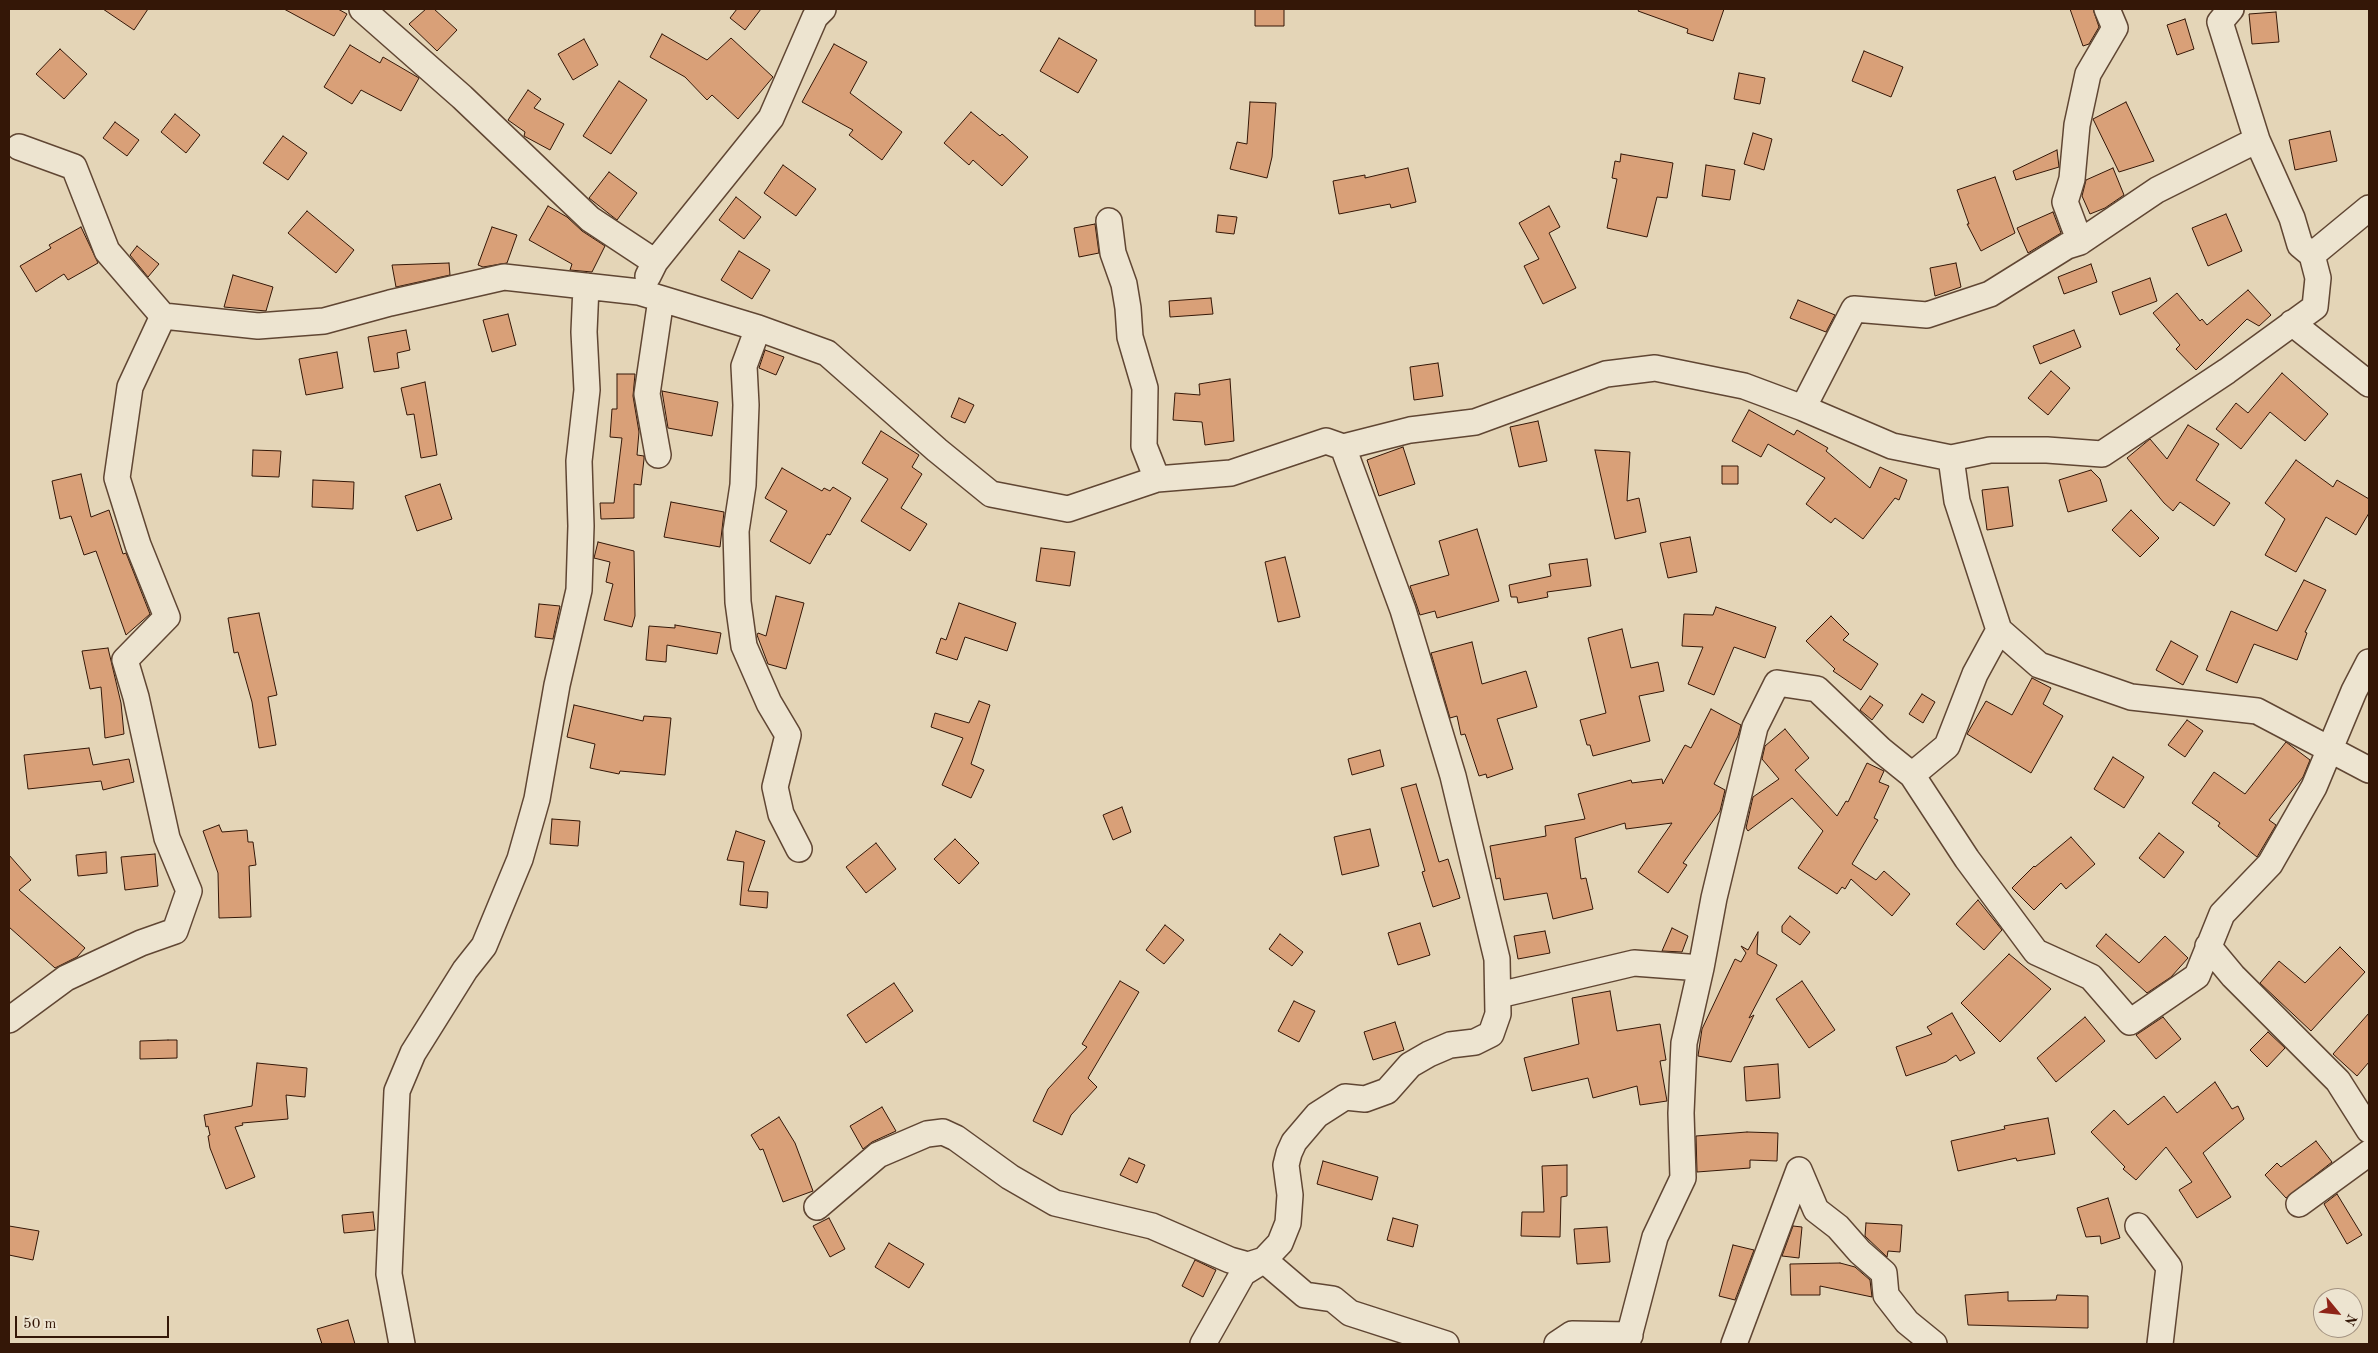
<!DOCTYPE html>
<html>
<head>
<meta charset="utf-8">
<style>
  body { margin:0 }
  #map { position:relative; width:2378px; height:1353px; overflow:hidden; background:#e4d5b7; font-family:"Old Standard TT",serif }
  canvas { display:block }
  .frame { position:absolute; inset:0; border:10px solid #341707; pointer-events:none }
  .north { position:absolute; left:2313px; top:1288px; width:50px; height:50px; box-sizing:border-box; background:#ede4d0; border:1px solid #a39280; border-radius:50%; rotate:118deg; font-size:14px; font-weight:700; line-height:20px; text-align:center; color:#341707 }
  .north::after { content:''; display:block; margin:auto; width:18px; height:22px; background:#8f2418; clip-path:polygon(50% 0,100% 100%,50% 72%,0 100%) }
  .scale { position:absolute; left:15px; top:1316px; width:154px; height:22px; box-sizing:border-box; border:2px solid #341707; border-top:0; padding-left:6px; font-size:15px; line-height:18px; white-space:nowrap; color:#341707; -webkit-text-stroke:4px #ede4d0; paint-order:stroke }
</style>
</head>
<body>
<div id="map">
<canvas width="2378" height="1353"></canvas>
<div class="frame"></div>
<div class="north">N</div>
<div class="scale">50 m</div>
</div>
<script>
const g = document.querySelector('canvas').getContext('2d');
g.lineJoin = 'round';
function paint(path, color) {
  g.fillStyle = color;
  g.fill(path, 'evenodd');
}
function shape(rows) {
  const path = new Path2D();
  for (const r of rows) {
    path.moveTo(r[0], r[1]);
    for (let i = 2; i < r.length; i += 2) path.lineTo(r[i], r[i + 1]);
  }
  return path;
}
function strokePath(path, color, width, dash) {
  g.strokeStyle = color;
  g.lineWidth = width;
  g.lineCap = dash ? 'butt' : 'round';
  g.setLineDash(dash || []);
  g.stroke(path);
}
const building = shape([
  [103,9,148,9,134,30,103,9],
  [284,9,338,9,347,14,334,36,284,9],
  [426,9,434,9,457,30,437,51,409,24,426,9],
  [737,9,761,9,745,30,730,18,737,9],
  [1255,9,1284,9,1284,26,1255,26,1255,9],
  [1639,9,1724,9,1713,41,1687,33,1688,29,1638,11,1639,9],
  [2070,9,2093,9,2099,27,2089,44,2083,46,2070,9],
  [2276,12,2279,42,2252,44,2249,14,2276,12],
  [2185,19,2194,49,2177,55,2167,25,2185,19],
  [662,34,707,60,731,38,773,77,738,119,712,95,707,100,685,77,650,57,662,34],
  [1059,38,1097,60,1078,93,1040,71,1059,38],
  [584,39,598,65,573,80,558,54,584,39],
  [834,44,867,62,850,93,902,132,882,160,849,135,853,130,802,102,834,44],
  [350,45,380,63,383,57,419,78,401,111,361,90,352,104,324,87,350,45],
  [60,49,87,74,64,99,36,74,60,49],
  [1864,51,1903,67,1891,97,1852,81,1864,51],
  [1739,73,1765,78,1760,104,1734,99,1739,73],
  [619,81,647,100,611,154,583,136,619,81],
  [528,90,541,99,534,108,564,124,550,150,524,136,525,132,508,120,528,90],
  [1250,102,1276,103,1272,157,1267,178,1230,169,1237,142,1247,144,1250,102],
  [2126,102,2154,161,2119,172,2093,119,2126,102],
  [971,112,1000,136,1002,134,1028,157,1002,186,973,160,969,165,944,143,971,112],
  [175,114,200,135,186,153,161,132,175,114],
  [115,122,139,140,127,156,103,138,115,122],
  [2330,131,2337,161,2295,170,2289,140,2330,131],
  [1753,133,1772,139,1764,170,1744,164,1753,133],
  [283,136,307,153,288,180,263,163,283,136],
  [2057,150,2059,167,2016,180,2013,171,2057,150],
  [1621,154,1673,163,1667,198,1657,197,1647,237,1607,228,1617,179,1612,178,1615,161,1620,162,1621,154],
  [783,165,816,189,796,216,764,193,783,165],
  [1706,165,1735,170,1730,200,1702,196,1706,165],
  [1408,168,1416,202,1391,208,1390,204,1339,214,1333,181,1365,175,1365,178,1408,168],
  [2113,168,2124,195,2105,208,2090,214,2082,196,2086,180,2113,168],
  [609,172,637,193,617,220,589,198,609,172],
  [1995,177,2015,233,1981,251,1967,224,1969,224,1957,190,1995,177],
  [736,197,761,217,744,239,719,220,736,197],
  [548,206,567,217,582,231,605,246,592,272,570,270,572,264,529,240,548,206],
  [1549,206,1560,227,1549,233,1576,288,1543,304,1524,266,1539,259,1519,223,1549,206],
  [307,211,354,250,336,273,288,233,307,211],
  [2053,212,2061,233,2028,253,2017,228,2053,212],
  [2226,214,2242,251,2208,266,2192,228,2226,214],
  [1218,215,1237,217,1234,234,1216,232,1218,215],
  [1095,224,1099,253,1079,257,1074,228,1095,224],
  [81,227,98,263,68,280,64,274,36,292,20,266,51,248,49,245,81,227],
  [492,227,517,235,507,263,483,267,478,265,492,227],
  [137,246,159,264,148,277,130,255,137,246],
  [739,251,770,270,752,299,721,280,739,251],
  [449,263,450,275,396,287,392,265,449,263],
  [1956,263,1961,287,1935,296,1930,268,1956,263],
  [2091,264,2097,282,2064,294,2058,277,2091,264],
  [233,275,273,287,266,311,224,307,233,275],
  [2150,278,2157,301,2120,315,2112,292,2150,278],
  [2248,290,2271,315,2259,326,2247,319,2196,370,2176,349,2180,345,2153,313,2177,293,2200,321,2202,319,2207,325,2248,290],
  [1211,298,1213,314,1170,317,1169,301,1211,298],
  [1798,300,1835,315,1826,332,1790,318,1798,300],
  [508,314,516,345,492,352,483,320,508,314],
  [406,330,410,350,397,353,399,368,374,372,368,337,406,330],
  [2074,330,2081,347,2040,364,2033,346,2074,330],
  [765,350,784,357,776,375,759,368,765,350],
  [337,352,343,388,306,395,299,359,337,352],
  [1438,363,1443,396,1414,400,1410,367,1438,363],
  [2051,371,2070,388,2048,415,2028,398,2051,371],
  [2282,373,2328,414,2305,441,2270,412,2241,449,2216,429,2236,403,2248,413,2282,373],
  [617,374,635,374,633,396,639,432,637,455,644,456,644,459,641,485,634,484,634,518,601,519,600,503,614,503,622,438,610,437,612,409,617,409,617,374],
  [1230,379,1234,441,1205,445,1202,422,1173,420,1175,393,1200,395,1199,384,1230,379],
  [425,382,437,455,421,458,414,414,407,415,401,388,425,382],
  [662,391,718,402,712,436,668,428,662,391],
  [959,398,974,405,965,423,951,417,959,398],
  [1749,410,1794,435,1797,430,1828,448,1826,451,1870,488,1880,467,1907,480,1899,500,1895,498,1863,539,1835,518,1831,523,1806,504,1825,478,1768,444,1761,457,1732,441,1749,410],
  [1538,421,1547,461,1519,467,1510,427,1538,421],
  [2188,425,2219,444,2196,480,2230,503,2214,526,2180,502,2173,511,2164,503,2127,458,2150,439,2167,459,2188,425],
  [881,431,919,455,912,467,922,474,901,508,927,524,910,551,861,521,888,479,862,463,881,431],
  [1403,447,1415,484,1379,496,1367,460,1403,447],
  [253,450,281,451,279,477,252,476,253,450],
  [1595,450,1630,452,1627,501,1639,498,1646,532,1615,539,1595,450],
  [2296,460,2333,487,2337,480,2369,499,2369,513,2356,535,2326,517,2296,572,2265,555,2285,519,2265,503,2296,460],
  [1722,466,1738,466,1738,484,1722,484,1722,466],
  [782,468,822,491,824,488,830,491,833,487,851,498,830,535,827,534,810,564,770,541,787,511,765,498,782,468],
  [2091,470,2100,479,2107,501,2068,512,2059,480,2091,470],
  [81,474,91,517,109,510,123,554,126,553,150,614,126,635,96,551,84,555,71,516,60,519,52,481,81,474],
  [313,480,354,482,353,509,312,507,313,480],
  [440,484,452,519,417,531,405,496,440,484],
  [2008,487,2013,526,1987,530,1982,490,2008,487],
  [671,502,724,512,720,547,664,537,671,502],
  [2131,510,2159,538,2140,557,2112,530,2131,510],
  [1477,529,1499,601,1437,618,1435,611,1420,615,1410,586,1449,575,1439,541,1477,529],
  [1690,537,1697,572,1668,578,1660,543,1690,537],
  [598,542,634,551,635,616,632,627,604,620,613,584,606,582,610,562,594,558,598,542],
  [1041,548,1075,552,1070,586,1036,581,1041,548],
  [1285,557,1300,617,1278,622,1265,562,1285,557],
  [1587,559,1591,586,1547,592,1548,597,1518,603,1517,597,1511,597,1509,585,1551,576,1549,564,1587,559],
  [2304,580,2326,590,2305,632,2307,633,2297,660,2254,644,2237,683,2206,670,2231,611,2277,631,2304,580],
  [776,596,804,603,786,669,768,664,757,635,758,633,766,636,776,596],
  [959,603,1016,623,1007,651,965,637,957,660,936,653,941,638,946,640,959,603],
  [539,604,560,606,553,639,535,637,539,604],
  [1716,607,1776,627,1765,658,1734,647,1714,695,1688,684,1703,647,1682,646,1684,614,1713,615,1716,607],
  [259,613,277,695,268,697,276,745,259,748,252,702,238,652,234,653,228,618,259,613],
  [1831,616,1849,634,1843,640,1878,664,1861,690,1833,671,1835,669,1806,641,1831,616],
  [675,625,721,633,717,654,667,645,666,662,646,660,649,626,675,628,675,625],
  [1622,629,1631,668,1658,662,1664,691,1639,696,1650,741,1593,756,1590,745,1587,745,1580,720,1606,713,1588,638,1622,629],
  [2171,641,2198,656,2183,685,2156,670,2171,641],
  [1472,642,1482,684,1526,671,1537,707,1497,719,1513,769,1487,778,1486,774,1479,776,1465,734,1461,735,1457,716,1450,718,1431,653,1472,642],
  [108,648,121,703,124,734,105,738,101,687,90,689,82,651,108,648],
  [2032,678,2051,688,2043,704,2063,716,2031,773,1967,734,1986,701,2012,715,2032,678],
  [1922,694,1935,702,1923,723,1909,714,1922,694],
  [1870,696,1883,705,1872,720,1860,710,1870,696],
  [979,701,990,705,971,764,984,770,971,798,942,785,963,738,931,727,935,713,969,723,979,701],
  [574,705,643,721,644,716,671,718,665,775,620,771,619,774,590,768,595,744,567,737,574,705],
  [1711,709,1741,725,1738,736,1714,784,1725,790,1720,811,1683,863,1687,865,1668,893,1638,872,1672,823,1626,829,1625,823,1575,838,1581,879,1586,878,1593,909,1553,919,1547,893,1504,900,1500,878,1496,879,1490,846,1546,836,1545,826,1585,819,1578,794,1631,780,1632,783,1662,779,1663,784,1685,745,1691,748,1711,709],
  [2187,720,2203,731,2185,757,2168,745,2187,720],
  [1785,729,1809,758,1795,770,1837,816,1846,801,1848,802,1867,763,1884,771,1879,782,1889,786,1874,818,1878,820,1852,864,1876,880,1884,871,1910,894,1892,916,1851,879,1845,889,1842,887,1837,894,1798,868,1823,831,1792,798,1748,831,1746,828,1753,797,1779,779,1762,759,1765,746,1785,729],
  [2286,742,2310,760,2303,777,2269,820,2276,825,2257,857,2218,826,2220,823,2192,803,2214,772,2245,794,2286,742],
  [89,748,93,765,129,759,134,782,103,790,101,781,28,789,24,755,89,748],
  [1380,750,1384,766,1352,775,1348,759,1380,750],
  [2113,757,2144,777,2124,808,2094,789,2113,757],
  [1416,784,1439,862,1448,859,1460,898,1433,907,1422,872,1425,871,1401,788,1416,784],
  [1122,807,1131,832,1113,840,1103,815,1122,807],
  [552,819,580,821,578,846,550,844,552,819],
  [219,825,222,832,247,830,248,842,253,842,256,865,249,866,251,917,219,918,218,873,203,831,219,825],
  [1370,829,1379,866,1342,875,1334,837,1370,829],
  [736,831,765,841,748,891,768,892,767,908,740,905,744,862,727,860,736,831],
  [2159,833,2184,852,2164,878,2139,858,2159,833],
  [2071,837,2095,864,2066,889,2061,883,2034,910,2012,888,2034,866,2035,867,2071,837],
  [955,839,979,863,959,884,934,859,955,839],
  [876,843,896,869,866,893,846,867,876,843],
  [106,852,107,873,78,876,76,855,106,852],
  [155,854,158,886,125,890,121,857,155,854],
  [9,855,31,880,19,890,85,948,77,957,55,968,9,927,9,855],
  [1978,900,2002,930,1984,950,1956,924,1978,900],
  [1790,916,1810,932,1800,945,1782,932,1782,926,1790,916],
  [1420,923,1430,955,1398,965,1388,933,1420,923],
  [1165,925,1184,940,1164,964,1146,950,1165,925],
  [1672,928,1688,936,1682,952,1662,951,1672,928],
  [1545,931,1550,953,1518,959,1514,936,1545,931],
  [1758,932,1757,954,1777,965,1749,1018,1754,1015,1731,1062,1698,1056,1702,1029,1735,959,1741,962,1746,953,1741,946,1748,950,1758,932],
  [1280,934,1303,952,1292,966,1269,949,1280,934],
  [2106,934,2139,963,2165,936,2188,958,2171,977,2147,993,2096,946,2106,934],
  [2340,947,2365,972,2311,1031,2260,983,2279,961,2305,983,2340,947],
  [2009,954,2051,989,2000,1042,1961,1003,2009,954],
  [1120,981,1139,992,1088,1078,1097,1087,1071,1115,1062,1135,1033,1121,1048,1089,1087,1047,1082,1044,1120,981],
  [1802,981,1835,1030,1809,1048,1776,999,1802,981],
  [894,983,913,1011,866,1043,847,1015,894,983],
  [1610,991,1617,1031,1660,1024,1666,1060,1660,1061,1667,1101,1640,1105,1637,1086,1593,1098,1588,1078,1532,1091,1524,1058,1579,1044,1572,998,1610,991],
  [1294,1001,1315,1011,1299,1042,1278,1031,1294,1001],
  [1952,1013,1975,1053,1960,1061,1956,1055,1946,1062,1906,1076,1896,1047,1932,1034,1927,1027,1952,1013],
  [2369,1013,2369,1062,2357,1076,2333,1054,2369,1013],
  [2085,1017,2105,1041,2056,1082,2037,1058,2085,1017],
  [2163,1017,2181,1039,2156,1059,2136,1035,2163,1017],
  [1395,1022,1404,1050,1373,1060,1364,1032,1395,1022],
  [2268,1032,2285,1048,2267,1067,2250,1050,2268,1032],
  [168,1040,177,1040,177,1058,140,1059,140,1041,168,1040],
  [257,1063,307,1068,305,1097,286,1095,288,1119,242,1123,243,1125,235,1127,255,1177,226,1189,210,1148,208,1136,210,1135,208,1126,206,1127,204,1115,252,1106,257,1063],
  [1778,1064,1780,1098,1746,1101,1744,1067,1778,1064],
  [2215,1082,2232,1109,2238,1106,2244,1119,2203,1153,2231,1197,2197,1218,2179,1190,2192,1182,2166,1147,2136,1180,2123,1169,2125,1167,2091,1132,2114,1110,2128,1125,2164,1096,2177,1113,2215,1082],
  [882,1107,896,1131,872,1142,863,1149,850,1126,882,1107],
  [779,1117,795,1143,813,1191,783,1202,763,1149,760,1150,751,1135,779,1117],
  [2048,1118,2055,1154,2017,1161,2016,1158,1958,1171,1951,1141,2005,1129,2004,1126,2048,1118],
  [1747,1132,1778,1133,1777,1161,1750,1160,1750,1168,1697,1172,1696,1136,1747,1132],
  [2316,1141,2332,1162,2286,1198,2265,1175,2277,1163,2281,1167,2316,1141],
  [1129,1158,1145,1165,1137,1183,1120,1175,1129,1158],
  [1323,1161,1378,1177,1372,1200,1317,1184,1323,1161],
  [1567,1165,1567,1196,1561,1197,1560,1237,1521,1236,1522,1212,1544,1212,1542,1166,1567,1165],
  [2337,1194,2362,1235,2347,1244,2324,1204,2337,1194],
  [2108,1198,2120,1238,2101,1244,2100,1236,2086,1237,2077,1208,2108,1198],
  [373,1212,375,1230,344,1233,342,1215,373,1212],
  [829,1218,845,1249,830,1257,813,1226,829,1218],
  [1393,1218,1418,1225,1413,1247,1387,1240,1393,1218],
  [1866,1223,1902,1225,1900,1252,1888,1251,1887,1257,1865,1236,1866,1223],
  [9,1226,39,1231,33,1260,9,1255,9,1226],
  [1793,1226,1802,1227,1799,1258,1782,1256,1793,1226],
  [1607,1227,1610,1262,1577,1264,1574,1229,1607,1227],
  [889,1243,924,1264,909,1288,875,1267,889,1243],
  [1733,1245,1754,1250,1735,1300,1719,1296,1733,1245],
  [1195,1260,1216,1270,1203,1297,1182,1286,1195,1260],
  [1840,1263,1855,1267,1870,1280,1872,1297,1820,1286,1820,1295,1791,1295,1790,1264,1840,1263],
  [2008,1292,2008,1301,2056,1300,2057,1295,2088,1296,2088,1328,1968,1325,1965,1295,2008,1292],
  [348,1320,355,1344,322,1344,317,1329,348,1320]
]);
const minor = shape([
  [362,9,462,97,590,219,655,262],
  [19,147,74,167,107,251,163,316,258,326,324,321,390,303,504,277,639,292,758,328,827,353,937,450,991,494,1068,509,1157,479,1231,473,1326,441,1343,447,1410,430,1475,422,1606,374,1655,368,1744,386,1803,408,1892,446,1951,458,1990,450,2047,450,2102,454,2227,371,2315,307,2318,278,2312,255,2300,245,2292,218,2257,140,2220,22,2231,9],
  [1109,221,1113,253,1124,284,1128,308,1130,337,1145,388,1144,446,1157,479],
  [2080,242,2065,202,2072,179,2077,125,2088,74,2115,28,2107,9],
  [2312,255,2369,208],
  [648,276,655,262,771,118,815,17,823,9],
  [2292,323,2369,384],
  [758,328,744,366,746,405,743,485,736,531,738,602,744,646,769,703,788,735,775,787,781,814,799,849],
  [1803,408,1854,309,1927,315,1990,294,2067,246,2080,242,2157,190,2257,140],
  [658,455,647,394,661,299],
  [1951,458,1957,501,1999,630,2039,665,2131,697,2257,711,2369,770],
  [1912,775,1967,859,2036,952,2091,977,2130,1022,2197,976,2222,914,2270,864,2314,787,2354,691,2369,662],
  [2208,946,2233,976,2338,1081,2369,1130],
  [1499,995,1634,963,1701,968,1714,898,1755,727,1777,683,1817,689,1881,750,1912,775,1947,746,1975,674,1999,630],
  [9,1020,66,978,141,943,175,931,189,891,167,838,136,697,125,660,167,617,138,545,117,478,130,387,163,316],
  [2299,1204,2369,1153],
  [817,1207,878,1155,927,1134,943,1132,956,1138,1010,1177,1055,1203,1152,1226,1230,1260,1248,1265,1264,1260,1280,1243,1288,1223,1290,1195,1286,1165,1289,1153,1294,1142,1317,1115,1345,1097,1365,1099,1387,1091,1410,1065,1429,1054,1450,1045,1475,1042,1491,1034,1498,1014,1497,959,1453,776,1403,610,1343,447],
  [2138,1226,2169,1267,2160,1344],
  [402,1344,389,1274,397,1091,413,1053,465,970,484,946,520,859,537,799,557,685,579,590,581,526,579,461,587,390,584,332,586,286],
  [1203,1344,1243,1273,1264,1260,1305,1295,1333,1299,1350,1313,1446,1344],
  [1557,1344,1572,1334,1630,1335],
  [1627,1344,1655,1237,1683,1178,1681,1113,1684,1043,1701,968],
  [1734,1344,1799,1170,1816,1210,1838,1227,1860,1252,1884,1273,1886,1295,1907,1322,1934,1344]
]);
paint(building, '#d9a078');
strokePath(building, '#341707', 1);
strokePath(minor, '#604633', 28);
strokePath(minor, '#ede4d0', 25);
</script>
</body>
</html>
